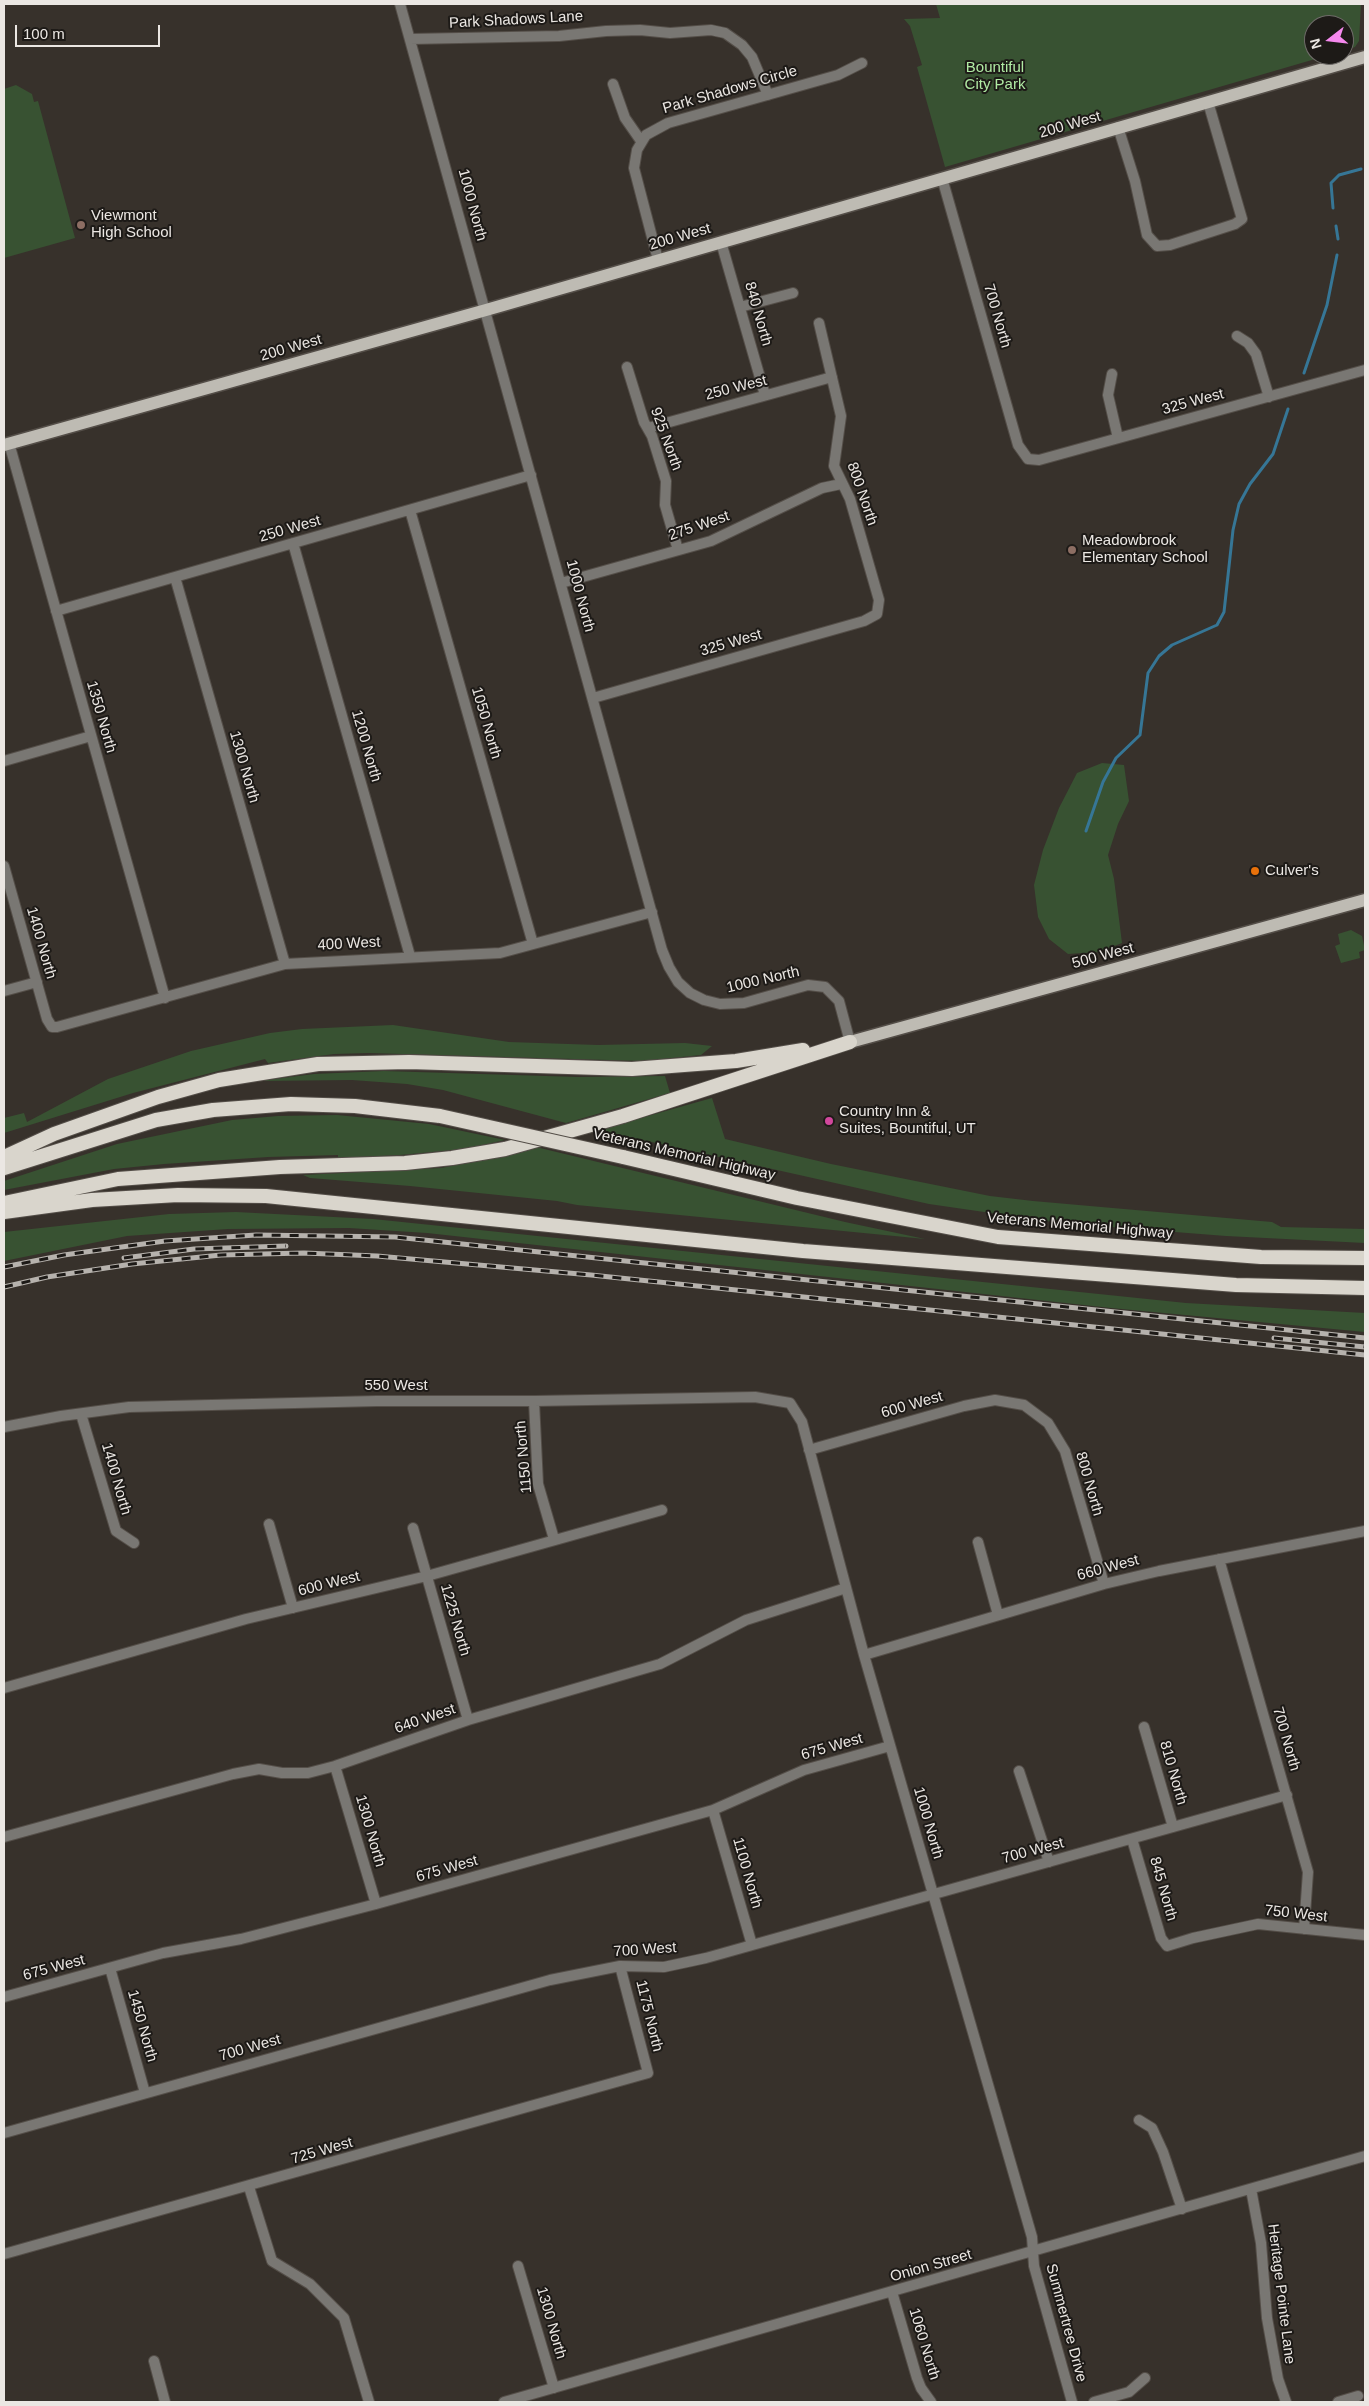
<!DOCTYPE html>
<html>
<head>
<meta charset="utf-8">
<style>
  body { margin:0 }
  #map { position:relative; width:1369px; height:2406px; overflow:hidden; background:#37312b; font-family:Helvetica,sans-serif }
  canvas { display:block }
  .frame { position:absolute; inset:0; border:5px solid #ebe7e3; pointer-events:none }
  .north { position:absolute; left:1304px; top:15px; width:50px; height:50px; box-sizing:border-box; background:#1d1a17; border:1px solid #6f6c69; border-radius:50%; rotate:254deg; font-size:14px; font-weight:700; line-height:20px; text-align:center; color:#ebe7e3 }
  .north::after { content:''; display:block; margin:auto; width:18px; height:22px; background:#f689ee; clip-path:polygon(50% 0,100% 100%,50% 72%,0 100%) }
  .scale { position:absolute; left:15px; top:25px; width:145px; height:22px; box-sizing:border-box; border:2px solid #ebe7e3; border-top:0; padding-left:6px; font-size:15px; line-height:18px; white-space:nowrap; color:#ebe7e3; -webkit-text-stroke:4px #1d1a17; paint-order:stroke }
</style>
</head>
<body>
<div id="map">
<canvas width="1369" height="2406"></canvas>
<div class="frame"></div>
<div class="north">N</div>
<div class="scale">100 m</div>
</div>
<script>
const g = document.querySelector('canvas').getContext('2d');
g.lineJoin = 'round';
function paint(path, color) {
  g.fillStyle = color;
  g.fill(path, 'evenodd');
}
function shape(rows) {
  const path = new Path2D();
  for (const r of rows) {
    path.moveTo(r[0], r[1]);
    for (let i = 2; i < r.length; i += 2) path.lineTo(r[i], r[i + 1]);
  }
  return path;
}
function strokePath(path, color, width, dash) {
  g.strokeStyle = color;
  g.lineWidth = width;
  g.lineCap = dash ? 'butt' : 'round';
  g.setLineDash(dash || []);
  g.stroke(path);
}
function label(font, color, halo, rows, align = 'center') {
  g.font = font + ' Helvetica,sans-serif';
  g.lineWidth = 4;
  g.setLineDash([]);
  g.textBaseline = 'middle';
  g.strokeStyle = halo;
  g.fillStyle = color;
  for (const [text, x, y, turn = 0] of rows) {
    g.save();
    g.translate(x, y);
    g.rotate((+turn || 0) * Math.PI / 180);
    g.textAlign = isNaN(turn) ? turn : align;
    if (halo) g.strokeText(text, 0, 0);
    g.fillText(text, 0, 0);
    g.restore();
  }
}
const green = shape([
  [936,4,1361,4,1359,41,1355,47,1344,51,1344,25,1314,25,1314,55,1329,55,945,167,917,67,922,65,910,26,904,19,940,18],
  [16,85,32,94,34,102,38,101,75,238,4,258,4,89],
  [1102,763,1124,765,1129,801,1118,824,1108,855,1114,879,1122,943,1099,952,1068,954,1049,939,1038,917,1034,885,1043,850,1059,808,1077,773],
  [1351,930,1362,936,1365,950,1359,952,1360,958,1341,963,1335,946,1340,944,1338,934],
  [393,1025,509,1042,598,1045,685,1043,712,1046,701,1055,643,1061,368,1053,334,1054,268,1063,265,1059,133,1093,4,1133,4,1118,24,1113,27,1122,108,1079,191,1051,270,1033,302,1029],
  [384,1071,578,1077,665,1076,670,1093,566,1123,443,1090,407,1084,352,1080,259,1081,314,1074],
  [712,1098,725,1139,831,1164,990,1196,1033,1201,1272,1222,1281,1227,1365,1229,1365,1243,1226,1236,1060,1223,929,1204,598,1130],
  [337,1115,429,1124,505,1140,464,1149,400,1155,338,1158,338,1155,268,1157,164,1164,114,1169,4,1190,4,1181,117,1144,232,1120,278,1116],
  [536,1147,845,1222,925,1239,577,1205,557,1201,410,1186,310,1178,303,1175,441,1168,504,1156],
  [236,1212,373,1219,1186,1303,1365,1313,1365,1332,1111,1308,427,1233,349,1228,228,1229,127,1236,4,1261,4,1232,169,1214]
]);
const stream = shape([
  [1333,208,1331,183,1339,175,1361,169],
  [1336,226,1338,239],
  [1304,373,1327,305,1337,255],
  [1086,831,1103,782,1116,758,1140,735,1148,673,1159,656,1172,645,1217,625,1224,612,1233,530,1239,504,1250,484,1273,454,1288,409]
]);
const minor = shape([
  [400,4,662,950,669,967,678,982,690,993,704,1000,720,1004,744,1003,808,985,825,987,839,1001,850,1042],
  [410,39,559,36,606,31,640,30,670,33,711,30,725,33,742,45,752,57,768,95],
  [613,84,625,118,641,141],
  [1118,127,1135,181,1147,235,1157,246,1170,245,1235,224,1242,219,1208,102],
  [942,178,1018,445,1028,459,1039,460,1365,370],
  [721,242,765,395],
  [658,260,634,168,637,150,646,135,668,123,838,75,862,63],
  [740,307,793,293],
  [1237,336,1248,343,1256,354,1269,397],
  [627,367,644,422,652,436,666,481,665,505,678,550],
  [1112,374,1108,395,1118,438],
  [648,428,832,377],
  [9,443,165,998],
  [410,510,533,944],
  [293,543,410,956],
  [175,577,285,964],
  [561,583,711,541,822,488,841,484],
  [56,611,531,475],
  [593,698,864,621,877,614,879,600,850,499,834,466,841,416,819,323],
  [4,761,91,736],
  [4,866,47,1019,52,1027,57,1027,285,964,500,953,652,912],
  [4,991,37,982],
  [534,1401,538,1484,554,1539],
  [81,1414,116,1531,134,1543],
  [4,1427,61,1416,129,1407,377,1401,534,1401,755,1397,790,1403,802,1422,864,1655,1032,2237,1034,2266,1072,2402],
  [809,1450,964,1406,995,1400,1024,1405,1048,1423,1065,1451,1104,1584],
  [269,1524,293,1608],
  [413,1528,468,1720],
  [978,1542,998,1615],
  [1219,1559,1308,1872,1304,1929],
  [864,1655,1104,1584,1159,1571,1365,1531],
  [4,1688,246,1619,427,1576,662,1510],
  [1144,1727,1173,1827],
  [335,1766,376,1904],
  [1019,1771,1049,1862],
  [713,1810,752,1945],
  [4,1837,233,1774,259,1769,282,1773,308,1773,335,1766,468,1720,660,1664,746,1620,846,1588],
  [1132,1839,1161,1938,1167,1946,1193,1938,1258,1924,1365,1935],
  [110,1968,145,2093],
  [4,1997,163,1953,241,1939,376,1904,713,1810,804,1770,890,1746],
  [1139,2120,1152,2128,1163,2152,1182,2209],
  [4,2133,550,1980,620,1966,664,1967,706,1958,1287,1795],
  [249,2187,272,2261,310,2284,344,2318,369,2402],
  [1251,2189,1261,2243,1267,2318,1278,2379,1286,2402],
  [4,2254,648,2073,620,1966],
  [518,2266,554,2388],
  [892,2292,917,2378,921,2388,931,2402],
  [154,2361,165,2402],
  [504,2402,1365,2156],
  [1094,2402,1129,2392,1145,2378],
  [1338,2402,1358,2396]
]);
const major = shape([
  [4,445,486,310,1365,57],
  [850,1042,1365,900]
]);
const highway = shape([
  [4,1157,54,1134,158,1097,219,1080,318,1064,409,1062,632,1069,736,1061,803,1050],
  [623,1157,797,1198,998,1237,1261,1257,1365,1258],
  [4,1168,156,1120,213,1110,291,1104,355,1106,440,1116],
  [4,1203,118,1179,280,1167,405,1163,452,1158,505,1149,623,1116,850,1042],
  [4,1212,92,1200,178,1195,266,1196,803,1251,1236,1285,1365,1288]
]);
const rail = shape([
  [124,1258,194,1249,286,1246],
  [4,1267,64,1255,165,1241,256,1235,395,1237,1365,1338],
  [4,1287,47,1277,132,1264,221,1255,304,1253,377,1256,591,1275,1365,1355],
  [1274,1338,1365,1347]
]);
const highwayBridge = shape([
  [440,1116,623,1157]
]);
const markers = [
  [81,225,5,"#8d6e63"],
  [1072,550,5,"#8d6e63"],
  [1255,871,5,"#e8710a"],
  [829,1121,5,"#d1479c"]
];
const streetNames = [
  ["Park Shadows Lane",516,20,-3],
  ["Park Shadows Circle",730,90,-16],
  ["200 West",1070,125,-16],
  ["1000 North",472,205,75],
  ["200 West",680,237,-16],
  ["840 North",758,314,74],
  ["700 North",997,316,74],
  ["200 West",291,348,-16],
  ["250 West",736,388,-14],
  ["325 West",1193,402,-15],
  ["925 North",666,439,70],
  ["800 North",862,494,71],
  ["275 West",699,526,-19],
  ["250 West",290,529,-16],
  ["1000 North",580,596,75],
  ["325 West",731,643,-16],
  ["1350 North",101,717,74],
  ["1050 North",486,723,74],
  ["1200 North",366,746,74],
  ["1300 North",244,767,74],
  ["1400 North",41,943,74],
  ["400 West",349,944,-3],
  ["500 West",1103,956,-15],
  ["1000 North",763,980,-13],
  ["Veterans Memorial Highway",684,1155,13],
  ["Veterans Memorial Highway",1080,1226,5],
  ["550 West",396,1386],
  ["600 West",912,1405,-16],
  ["1150 North",524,1457,-95],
  ["1400 North",116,1479,74],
  ["800 North",1089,1484,74],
  ["660 West",1108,1568,-15],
  ["600 West",329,1584,-14],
  ["1225 North",455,1620,74],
  ["640 West",425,1719,-19],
  ["700 North",1286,1739,74],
  ["675 West",832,1747,-16],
  ["810 North",1173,1773,74],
  ["1000 North",928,1823,74],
  ["1300 North",370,1831,74],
  ["700 West",1033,1851,-15],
  ["675 West",447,1869,-16],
  ["1100 North",747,1873,74],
  ["845 North",1163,1889,74],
  ["750 West",1296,1914,6],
  ["700 West",645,1950,-4],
  ["675 West",54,1968,-15],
  ["1175 North",649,2016,76],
  ["1450 North",142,2026,74],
  ["700 West",250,2048,-16],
  ["725 West",322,2151,-16],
  ["Onion Street",931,2266,-16],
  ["Heritage Pointe Lane",1281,2294,83],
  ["1300 North",551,2323,74],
  ["Summertree Drive",1066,2323,75],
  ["1060 North",924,2344,73]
];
const parkNames = [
  ["Bountiful",995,68],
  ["City Park",995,85]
];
const poiNames = [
  ["Viewmont",91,216],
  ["High School",91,233],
  ["Meadowbrook",1082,541],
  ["Elementary School",1082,558],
  ["Culver's",1265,871],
  ["Country Inn &",839,1112],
  ["Suites, Bountiful, UT",839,1129]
];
paint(green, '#385232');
strokePath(stream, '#367696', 3);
strokePath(minor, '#544e48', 12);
strokePath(major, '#544e48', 15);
strokePath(highway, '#544e48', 16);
strokePath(minor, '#797773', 10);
strokePath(major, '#bebbb3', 12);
strokePath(highway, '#d9d5cc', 14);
strokePath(rail, '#b6b2ad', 5);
strokePath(rail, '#1d1a17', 3, [9]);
strokePath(highwayBridge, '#544e48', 16, []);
strokePath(highwayBridge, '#d9d5cc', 14);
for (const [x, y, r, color] of markers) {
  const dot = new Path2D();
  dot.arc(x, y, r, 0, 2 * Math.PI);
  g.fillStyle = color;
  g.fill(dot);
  strokePath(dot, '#1d1a17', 2);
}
label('15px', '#ebe7e3', '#1d1a17', streetNames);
label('15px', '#b0eaa3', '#1d1a17', parkNames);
label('15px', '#ebe7e3', '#1d1a17', poiNames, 'left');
</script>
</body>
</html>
